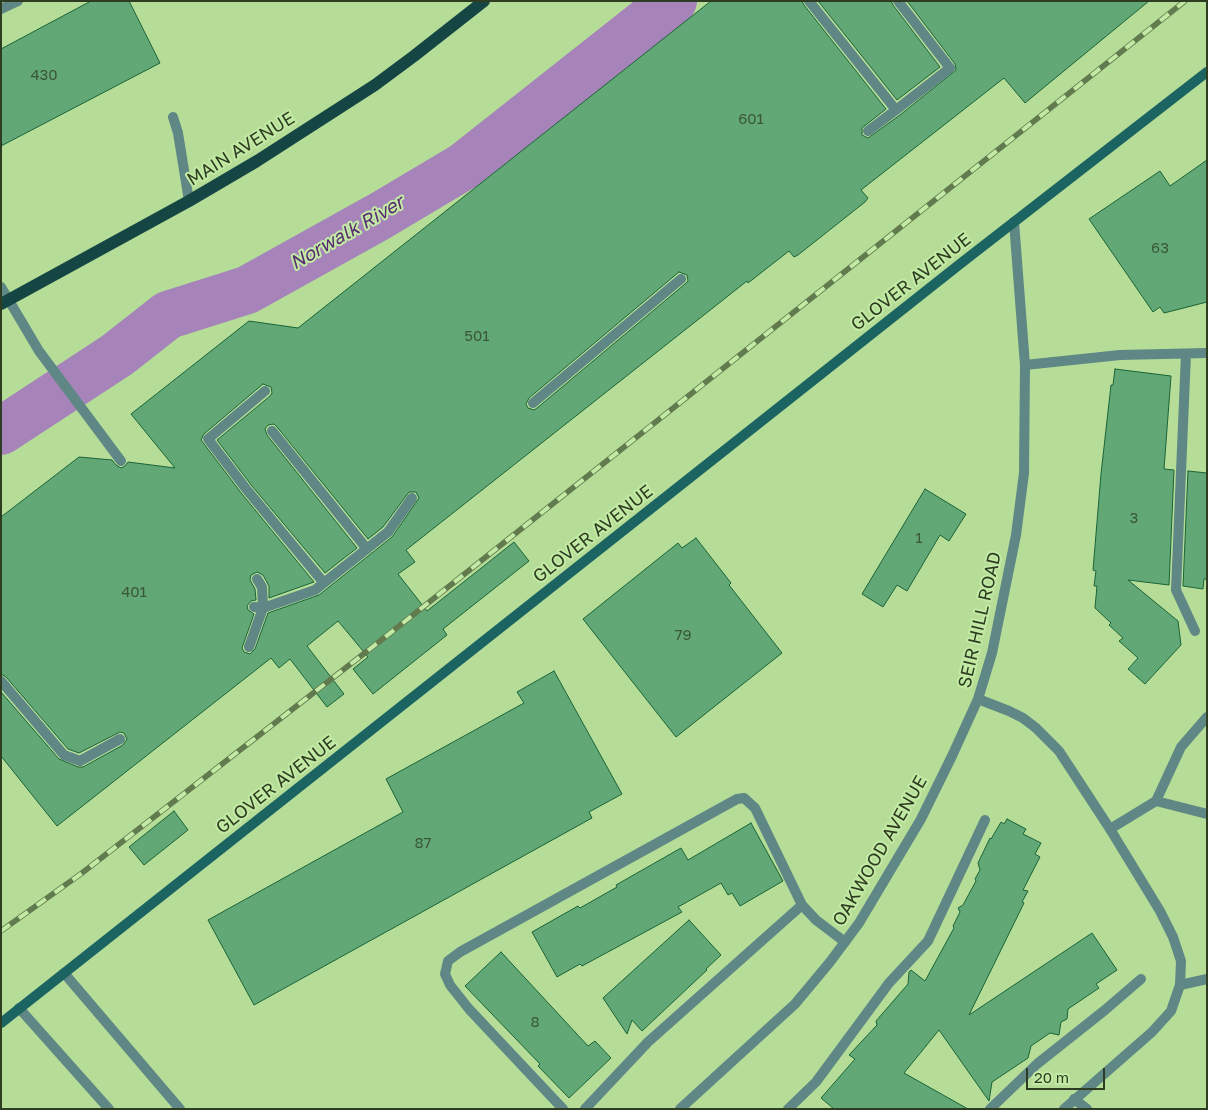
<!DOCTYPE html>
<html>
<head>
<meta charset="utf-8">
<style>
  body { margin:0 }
  #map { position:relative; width:1208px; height:1110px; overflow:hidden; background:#b5dd98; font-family:"Golos Text",sans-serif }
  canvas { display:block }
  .frame { position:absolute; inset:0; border:2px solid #2e3d21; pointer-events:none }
  .scale { position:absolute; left:1026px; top:1068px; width:79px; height:22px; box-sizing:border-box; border:2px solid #2e3d21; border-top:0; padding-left:6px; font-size:15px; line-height:18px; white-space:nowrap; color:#2e3d21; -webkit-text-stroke:4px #c2eaa4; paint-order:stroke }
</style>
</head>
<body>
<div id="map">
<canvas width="1208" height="1110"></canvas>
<div class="frame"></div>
<div class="scale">20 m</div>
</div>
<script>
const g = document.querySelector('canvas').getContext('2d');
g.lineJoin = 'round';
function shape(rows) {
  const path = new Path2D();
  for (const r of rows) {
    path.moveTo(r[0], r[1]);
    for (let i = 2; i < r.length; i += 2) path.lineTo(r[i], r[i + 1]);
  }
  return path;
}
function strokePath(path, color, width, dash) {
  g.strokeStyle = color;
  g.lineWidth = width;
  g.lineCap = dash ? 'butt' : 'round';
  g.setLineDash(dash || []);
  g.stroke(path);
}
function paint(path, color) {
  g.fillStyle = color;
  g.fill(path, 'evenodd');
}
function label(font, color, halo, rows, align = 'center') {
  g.font = font + ' "Golos Text",sans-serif';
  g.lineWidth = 4;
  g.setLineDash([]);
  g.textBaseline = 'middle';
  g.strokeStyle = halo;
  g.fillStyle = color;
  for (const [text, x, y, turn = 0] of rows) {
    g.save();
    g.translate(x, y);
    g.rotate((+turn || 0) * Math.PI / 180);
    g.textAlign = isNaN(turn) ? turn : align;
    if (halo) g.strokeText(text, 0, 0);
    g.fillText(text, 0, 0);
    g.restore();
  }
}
const river = shape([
  [1,431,117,355,168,315,247,290,380,216,464,166,673,1]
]);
const building = shape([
  [91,1,129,1,160,63,1,146,1,49,91,1],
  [711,1,802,1,804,5,886,109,862,128,862,135,868,138,900,115,956,70,955,64,907,1,1149,1,1025,103,1004,78,861,190,868,198,865,202,798,255,794,257,789,251,748,283,747,281,406,550,415,562,398,574,427,611,514,542,529,561,443,629,447,635,388,682,373,694,353,669,368,657,338,621,307,646,344,694,327,707,290,659,279,668,271,658,57,826,1,756,1,692,59,759,78,767,83,767,123,745,127,739,124,733,120,732,79,753,68,749,6,677,1,674,1,517,79,457,112,460,116,465,121,468,125,466,128,462,175,468,131,414,249,321,298,328,711,1],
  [679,272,687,275,688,281,685,284,537,408,534,410,528,408,526,404,529,398,679,272],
  [263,384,271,387,272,393,270,396,217,440,252,486,325,573,357,548,267,435,265,429,268,425,274,424,277,427,368,539,383,527,409,492,416,492,419,498,392,537,319,595,268,613,255,649,250,654,244,652,242,648,254,614,248,610,247,606,251,601,256,600,255,589,250,580,251,575,257,572,263,575,269,586,269,598,314,582,242,494,201,440,204,434,263,384],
  [818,1,891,1,893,5,940,67,897,100,818,1],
  [1207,160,1207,302,1164,313,1160,307,1153,312,1089,219,1160,171,1170,186,1207,160],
  [1115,369,1171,376,1164,469,1174,470,1169,585,1128,580,1178,621,1181,645,1145,684,1128,669,1138,658,1119,641,1123,638,1109,625,1111,623,1095,608,1097,586,1094,586,1096,571,1093,570,1101,474,1111,385,1113,385,1115,369],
  [1188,471,1207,473,1207,579,1204,579,1203,589,1183,586,1188,471],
  [925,489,966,514,949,541,940,535,907,591,897,585,883,607,862,594,925,489],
  [696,538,731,583,729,585,782,653,676,737,583,619,678,543,682,548,696,538],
  [554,671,622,794,589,812,592,818,254,1005,208,920,403,812,386,779,524,703,517,692,554,671],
  [174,811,188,830,144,865,129,847,174,811],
  [1007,819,1026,829,1023,834,1041,843,1035,854,1040,857,1023,890,1028,891,1022,902,1024,903,969,1015,1092,933,1117,970,1096,984,1099,988,1068,1009,1067,1019,1061,1022,1059,1035,1050,1033,1031,1046,1028,1058,992,1082,989,1101,939,1030,904,1073,968,1109,834,1109,821,1098,855,1059,849,1055,877,1025,876,1021,908,984,909,972,911,970,925,981,954,928,953,926,960,912,958,908,963,905,976,881,975,879,980,870,978,863,990,838,991,839,1001,822,1004,824,1007,819],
  [751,823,783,881,740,906,732,893,728,895,721,883,678,907,682,912,582,966,580,964,557,977,532,932,578,906,580,908,617,887,616,885,681,848,688,860,751,823],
  [689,920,721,955,706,969,707,970,642,1031,632,1020,627,1034,603,998,689,920],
  [501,952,588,1046,595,1041,611,1058,569,1098,538,1066,540,1064,465,986,501,952]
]);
const lane = shape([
  [809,1,896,110,950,68,898,1],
  [1,9,18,1],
  [173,117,178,133,189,201],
  [868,131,896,110],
  [1,287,39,351,121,461],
  [1186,354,1176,590,1195,631],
  [1025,365,1120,355,1207,353],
  [265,391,208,439,247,490,324,583],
  [533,403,681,279],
  [272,431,367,549],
  [254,607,263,608,315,590,388,532,412,498],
  [249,647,263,608,262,587,257,579],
  [1,681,64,755,80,761,120,739],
  [1207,717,1181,747,1156,801,1207,814],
  [1110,829,1156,801],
  [64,973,180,1109],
  [1180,985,1207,979],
  [19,1008,109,1109],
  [1074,1099,1087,1109],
  [563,1109,469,1009,450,985,445,974,448,961,460,952,737,799,744,798,755,808,802,905,816,920,845,942],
  [585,1109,648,1042,802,905],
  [788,1109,816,1082,889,983,928,941,985,820],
  [990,1109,1037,1064,1105,1010,1141,979]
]);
const street = shape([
  [1014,222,1025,365,1024,473,1016,535,992,653,978,699,1009,711,1023,718,1036,728,1059,751,1110,829,1160,911,1173,937,1181,961,1180,985,1171,1011,1152,1032,1064,1109],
  [680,1109,795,1004,830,962,859,923,921,819,952,756,978,699]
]);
const secondary = shape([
  [1,1023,960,264,1207,72]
]);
const primary = shape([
  [1,304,189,201,257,161,375,85,414,56,484,1]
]);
const rail = shape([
  [1,931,82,873,384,638,1185,1]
]);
const numberNames = [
  ["430",44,75],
  ["601",751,119],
  ["63",1160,248],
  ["501",477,336],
  ["3",1134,518],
  ["1",919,538],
  ["401",134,592],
  ["79",683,635],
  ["87",423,843],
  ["8",535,1022]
];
const streetNames = [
  ["MAIN AVENUE",241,149,-32],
  ["GLOVER AVENUE",911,282,-38],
  ["GLOVER AVENUE",593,534,-38],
  ["SEIR HILL ROAD",980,620,-77],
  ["GLOVER AVENUE",276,785,-38],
  ["OAKWOOD AVENUE",880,851,-60]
];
const waterNames = [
  ["Norwalk River",347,233,-30]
];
strokePath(river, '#a684ba', 48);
paint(building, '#62a877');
strokePath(building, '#1a6336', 1);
strokePath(lane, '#5e8785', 10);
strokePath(street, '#5e8785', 10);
strokePath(secondary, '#1c6462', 10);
strokePath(primary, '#154644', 12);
strokePath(rail, '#617a4e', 5.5);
strokePath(rail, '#c2eaa4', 4, [11]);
label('15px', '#3b5836', null, numberNames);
label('18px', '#2e3d21', '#c2eaa4', streetNames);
label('italic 19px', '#592d71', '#c2eaa4', waterNames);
</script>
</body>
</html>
